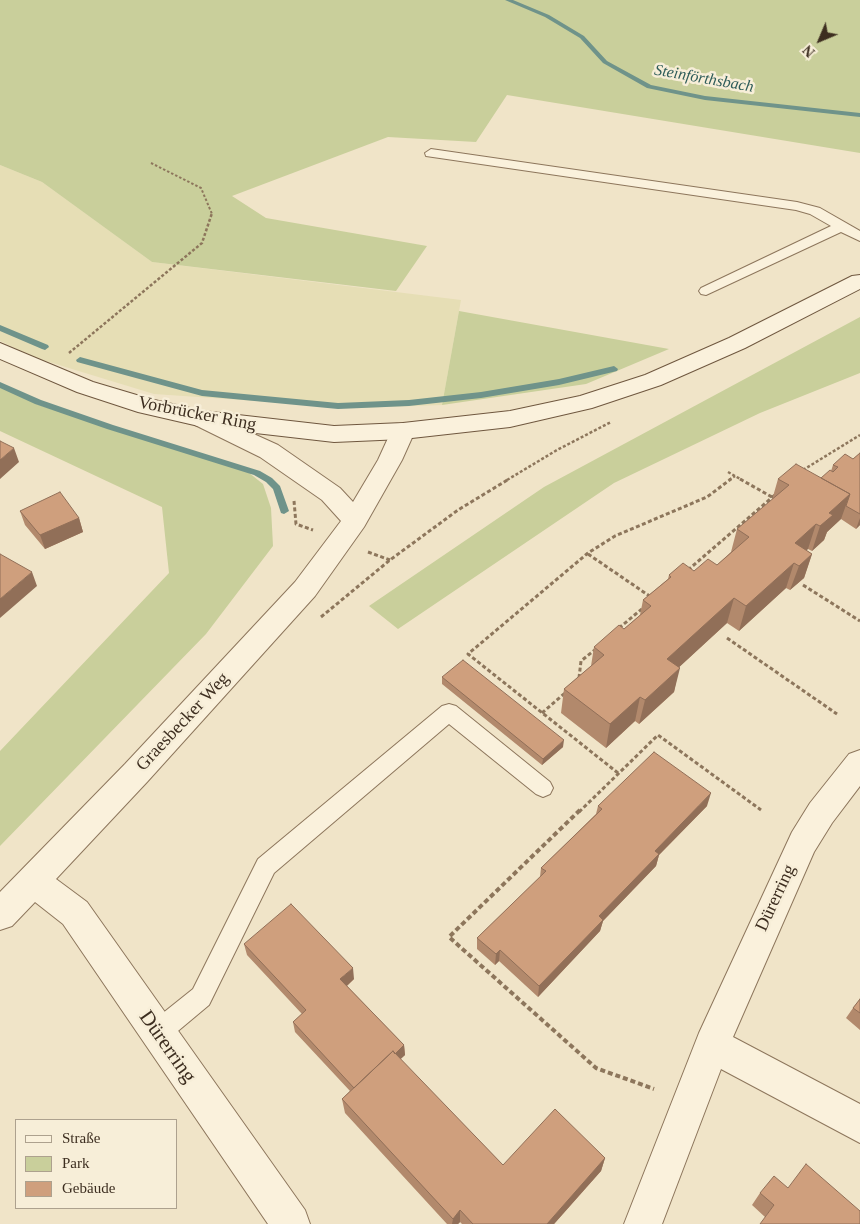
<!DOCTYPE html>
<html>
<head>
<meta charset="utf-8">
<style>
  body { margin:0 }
  #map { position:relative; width:860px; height:1224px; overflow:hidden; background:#f0e4c8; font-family:Georgia,serif }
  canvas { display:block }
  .legend { position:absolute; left:15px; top:1119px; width:162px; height:90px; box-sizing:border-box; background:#f7eed8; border:1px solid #ada18e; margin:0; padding:6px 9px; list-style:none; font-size:15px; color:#3d2e20 }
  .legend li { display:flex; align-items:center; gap:10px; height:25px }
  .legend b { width:25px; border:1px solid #ada18e }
  .north { position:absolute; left:795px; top:15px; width:50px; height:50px; -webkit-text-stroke:4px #f7eed8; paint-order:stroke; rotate:225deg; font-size:14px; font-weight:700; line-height:20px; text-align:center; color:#3d2e20 }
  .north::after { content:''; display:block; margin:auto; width:18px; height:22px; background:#3d2e20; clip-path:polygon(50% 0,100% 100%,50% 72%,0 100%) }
</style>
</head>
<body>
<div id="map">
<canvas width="860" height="1224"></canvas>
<ul class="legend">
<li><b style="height:6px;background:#faf1dc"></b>Straße</li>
<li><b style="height:14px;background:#c9cf9b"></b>Park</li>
<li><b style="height:14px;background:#cf9f7d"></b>Gebäude</li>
</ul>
<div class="north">N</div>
</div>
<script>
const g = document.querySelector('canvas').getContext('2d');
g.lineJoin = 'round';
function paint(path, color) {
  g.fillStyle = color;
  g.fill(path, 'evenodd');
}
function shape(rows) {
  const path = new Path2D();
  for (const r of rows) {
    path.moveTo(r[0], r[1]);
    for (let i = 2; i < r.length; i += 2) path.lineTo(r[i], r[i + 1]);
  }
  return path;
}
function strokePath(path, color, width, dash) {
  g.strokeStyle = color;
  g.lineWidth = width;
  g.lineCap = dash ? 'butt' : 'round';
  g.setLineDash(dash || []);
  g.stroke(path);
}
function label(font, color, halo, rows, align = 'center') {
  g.font = font + ' Georgia,serif';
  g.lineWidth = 5;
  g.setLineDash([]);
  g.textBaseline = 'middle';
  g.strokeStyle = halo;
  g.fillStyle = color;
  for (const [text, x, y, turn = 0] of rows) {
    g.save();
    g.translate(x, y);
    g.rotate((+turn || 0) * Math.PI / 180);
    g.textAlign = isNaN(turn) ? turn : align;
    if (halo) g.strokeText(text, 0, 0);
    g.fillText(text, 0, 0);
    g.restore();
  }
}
const farmland = shape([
  [0,165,42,182,152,262,461,300,442,405,359,408,154,394,36,358,0,341]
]);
const green = shape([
  [0,0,860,0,860,153,507,95,476,142,388,137,232,196,266,218,427,246,396,291,152,262,42,182,0,165],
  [459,311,669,349,586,384,442,405],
  [860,317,860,373,760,413,614,483,398,629,369,606,544,487],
  [0,387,39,405,248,472,263,484,271,508,273,546,206,634,0,846,0,751,169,573,162,507,0,431]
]);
const stream = shape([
  [505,0,513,0,549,15,584,36,607,61,651,85,705,96,860,113,860,117,705,100,647,88,603,63,580,38,545,17,505,0],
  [0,325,48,345,49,347,45,350,42,349,0,331,0,325],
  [80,357,202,390,338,403,409,400,481,392,559,379,614,366,618,369,617,371,559,385,481,398,409,406,338,409,202,396,77,362,76,360,80,357],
  [0,382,41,400,113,425,260,471,272,478,280,486,289,511,284,514,281,513,273,489,266,482,254,475,107,429,35,404,0,388,0,382]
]);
const pathFar3 = shape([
  [151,163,201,188,212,214]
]);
const pathFar2 = shape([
  [69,353,202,243,212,213],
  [803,470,860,435],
  [728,472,742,480],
  [507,480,557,450,611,422],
  [729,480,735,476]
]);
const pathFar1 = shape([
  [740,479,772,497],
  [294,501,296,524,313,530],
  [368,552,390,560],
  [588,554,651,597],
  [688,570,776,494],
  [803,585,860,621],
  [321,617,390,560,458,510,509,479],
  [619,628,643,608],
  [727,638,837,714],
  [579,678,581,661,596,649],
  [542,713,565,693],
  [618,773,468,654,588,553,615,536,707,497,731,479],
  [579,812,658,735,761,810]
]);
const path = shape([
  [580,810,449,937,596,1068,654,1089]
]);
const service = shape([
  [431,149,797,202,820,208,860,231,860,241,841,232,706,295,701,294,699,291,701,288,831,226,810,214,796,210,426,156,425,153,431,149],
  [449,704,456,706,550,782,553,788,550,794,543,797,536,794,449,724,274,873,209,1005,166,1041,157,1045,148,1041,145,1033,148,1025,193,989,258,859,442,706,449,704]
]);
const minor = shape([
  [203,411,278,445,340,488,353,502,378,460,394,425,403,423,412,425,415,431,402,460,364,527,315,596,147,782,56,879,87,902,305,1210,310,1224,268,1224,63,924,35,902,12,926,0,930,0,892,125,764,295,582,341,521,322,500,260,457,195,425,191,419,195,413,203,411],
  [860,750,860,786,832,823,814,852,733,1037,860,1104,860,1143,721,1069,662,1224,624,1224,699,1033,792,832,810,803,849,754,860,750]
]);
const secondary = shape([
  [860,275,860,289,745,348,661,385,592,408,510,427,403,439,334,442,203,427,138,412,77,392,0,359,0,343,93,382,150,399,203,411,334,426,403,423,510,411,580,396,645,375,729,338,852,276,860,275]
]);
const wall = shape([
  [860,453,860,525,856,529,841,519,827,532,824,540,812,551,808,549,806,550,812,554,804,578,790,590,786,588,739,631,727,623,679,667,674,692,639,724,635,721,606,748,561,713,564,689,591,666,594,647,624,629,640,615,643,600,668,579,669,575,694,571,717,565,731,552,737,529,772,500,778,479,821,478,831,471,833,465,853,459],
  [20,511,79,518,83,532,45,549,25,525],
  [442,677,563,747,542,765,442,684],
  [598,806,707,806,659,855,656,866,603,921,600,931,538,997,499,961,495,965,477,949,477,938,540,877,541,868,596,814],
  [244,944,354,979,347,986,404,1045,405,1055,400,1059,503,1165,605,1158,601,1171,554,1224,462,1224,460,1222,458,1224,447,1224,345,1113,342,1099,350,1091,295,1032,293,1022,302,1014,247,955],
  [860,999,860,1030,846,1018,853,1008],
  [788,1188,765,1217,752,1205,760,1193]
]);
const shadedWall = shape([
  [14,448,19,462,0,479,0,460],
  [850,494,841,519,827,532,824,540,812,551,820,526,829,513],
  [79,518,83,532,45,549,40,535],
  [860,518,860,525,856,529],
  [816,524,808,549,787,568,795,543],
  [812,554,804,578,790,590,799,566],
  [794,563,786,588,739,631,746,606],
  [32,572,37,586,0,618,0,599],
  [734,598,727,623,662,683,667,659],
  [680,668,674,692,639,724,645,700],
  [640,697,635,721,606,748,610,724],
  [564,740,563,747,542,765,543,759],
  [711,793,707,806,659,855,656,866,603,921,600,931,538,997,539,986,655,851],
  [500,950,499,961,495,965,496,954],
  [353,968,354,979,342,990,340,979],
  [404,1045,405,1055,358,1100,357,1090],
  [605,1158,601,1171,554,1224,547,1224],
  [460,1210,460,1222,458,1224,452,1224,453,1219]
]);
const building = shape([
  [0,441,14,448,0,460,0,441],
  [860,453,860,514,846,506,850,494,821,478,830,470,833,472,838,467,833,465,845,454,853,459,860,453],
  [796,464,850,494,829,513,833,515,820,526,816,524,795,543,812,554,799,566,794,563,746,606,734,598,667,659,680,668,645,700,640,697,610,724,564,689,604,655,594,647,619,625,624,629,651,606,643,600,671,577,669,575,683,563,694,571,708,559,717,565,749,537,737,529,789,485,778,479,796,464],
  [60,492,79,518,40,535,20,511,60,492],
  [0,554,32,572,0,599,0,554],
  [463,660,564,740,543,759,442,677,463,660],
  [654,752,711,793,655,851,659,854,599,916,603,920,539,986,500,950,496,954,477,938,546,871,541,868,602,809,598,806,654,752],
  [291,904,353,968,340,979,404,1045,395,1054,393,1051,354,1088,293,1022,306,1010,244,944,291,904],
  [860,999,860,1013,853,1008,860,999],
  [393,1051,503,1165,555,1109,605,1158,547,1224,473,1224,460,1210,453,1219,342,1099,393,1051],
  [806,1164,860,1211,860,1224,760,1224,774,1205,760,1193,774,1176,788,1188,806,1164]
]);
const farWaternames = [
  ["Steinförthsbach",704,79,10]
];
const streetNames = [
  ["Vorbrücker Ring",197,414,11],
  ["Graesbecker Weg",183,722,-47],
  ["Dürerring",776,898,-65]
];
const nearStreetnames = [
  ["Dürerring",167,1047,55]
];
paint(farmland, '#e6deb5');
paint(green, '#c9cf9b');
paint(stream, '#6f938a');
strokePath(service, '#8d765c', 2);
strokePath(minor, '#8d765c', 2);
strokePath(secondary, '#6f573f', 2);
strokePath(pathFar3, '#8d765c', 2, [2.5, 2]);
strokePath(pathFar2, '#8d765c', 2.5, [3, 2]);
strokePath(pathFar1, '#8d765c', 3, [4, 2.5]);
strokePath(path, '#8d765c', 4, [5, 3]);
paint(service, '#faf1dc');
paint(minor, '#faf1dc');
paint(secondary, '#faf1dc');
paint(wall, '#b2896c');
paint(shadedWall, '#916f58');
paint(building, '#cf9f7d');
strokePath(building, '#916f58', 1);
label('italic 16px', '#2f5d5a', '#f7eed8', farWaternames);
label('18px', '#3d2e20', '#f7eed8', streetNames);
label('21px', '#3d2e20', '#f7eed8', nearStreetnames);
</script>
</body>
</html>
